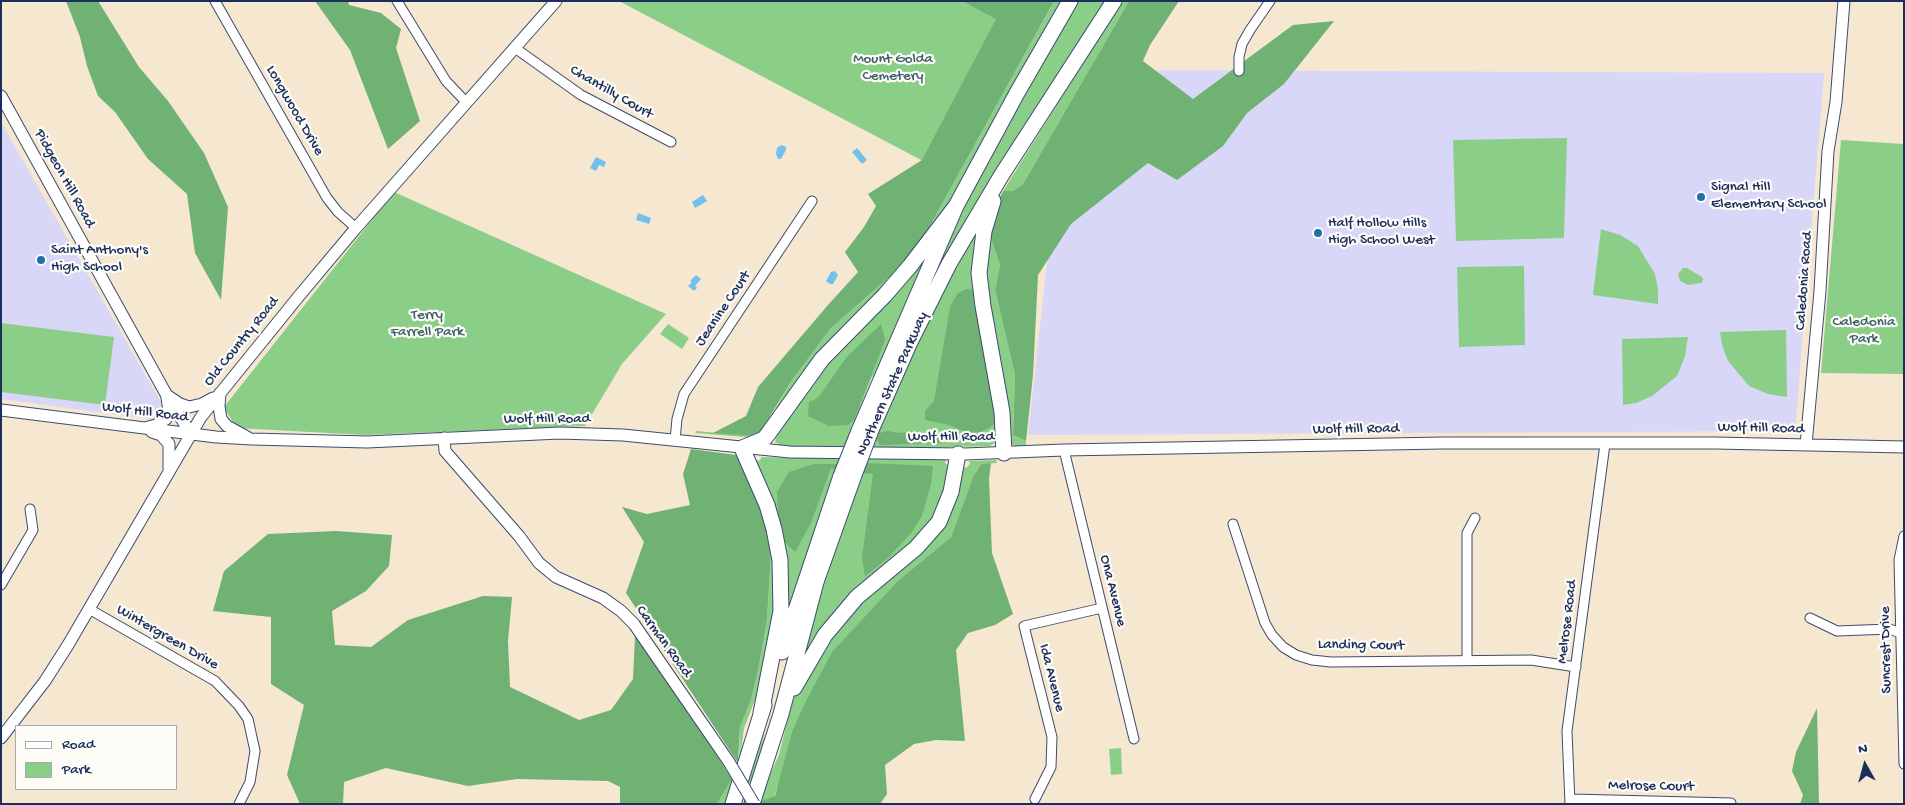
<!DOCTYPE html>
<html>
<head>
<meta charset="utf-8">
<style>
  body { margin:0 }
  #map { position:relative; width:1905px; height:805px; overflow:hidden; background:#f5e7d0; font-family:"Gochi Hand",sans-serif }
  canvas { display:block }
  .frame { position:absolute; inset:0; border:2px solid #1b2f5e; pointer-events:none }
  .legend { position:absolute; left:15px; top:725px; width:162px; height:65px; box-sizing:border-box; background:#fdfcf7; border:1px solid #a3aaba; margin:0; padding:6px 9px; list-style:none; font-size:15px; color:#1b2f5e }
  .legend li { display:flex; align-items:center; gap:10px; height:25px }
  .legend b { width:25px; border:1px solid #a3aaba }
  .north { position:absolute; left:1840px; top:740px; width:50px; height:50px; -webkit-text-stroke:4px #fdfcf7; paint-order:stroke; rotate:353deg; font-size:14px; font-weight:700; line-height:20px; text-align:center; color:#1b2f5e }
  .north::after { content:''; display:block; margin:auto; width:18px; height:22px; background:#1b2f5e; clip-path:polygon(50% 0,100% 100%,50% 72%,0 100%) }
</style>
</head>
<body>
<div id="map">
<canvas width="1905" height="805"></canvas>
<div class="frame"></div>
<ul class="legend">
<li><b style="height:6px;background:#fff"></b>Road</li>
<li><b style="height:14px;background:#8bce87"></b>Park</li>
</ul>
<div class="north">N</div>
</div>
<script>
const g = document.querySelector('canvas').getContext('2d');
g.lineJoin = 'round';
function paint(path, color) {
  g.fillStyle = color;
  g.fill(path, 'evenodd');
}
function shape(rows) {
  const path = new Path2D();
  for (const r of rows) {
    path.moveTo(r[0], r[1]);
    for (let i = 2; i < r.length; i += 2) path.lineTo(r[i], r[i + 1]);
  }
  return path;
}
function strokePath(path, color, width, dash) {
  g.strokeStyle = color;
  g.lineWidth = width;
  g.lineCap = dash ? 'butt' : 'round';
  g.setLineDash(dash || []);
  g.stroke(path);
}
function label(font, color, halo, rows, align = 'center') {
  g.font = font + ' "Gochi Hand",sans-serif';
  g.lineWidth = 4.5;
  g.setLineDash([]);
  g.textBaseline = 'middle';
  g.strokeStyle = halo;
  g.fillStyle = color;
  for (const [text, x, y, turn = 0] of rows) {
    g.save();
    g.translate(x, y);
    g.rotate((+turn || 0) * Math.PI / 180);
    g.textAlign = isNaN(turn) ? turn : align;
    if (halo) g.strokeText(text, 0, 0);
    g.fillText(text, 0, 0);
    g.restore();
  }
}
const built = shape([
  [1094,70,1824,73,1795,431,1028,435,1060,145],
  [1,122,167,413,157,420,1,399]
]);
const green = shape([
  [619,1,962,1,997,18,923,161],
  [1054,1,1062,1,1001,105,943,216,757,438,695,433,696,431,754,436,766,425,792,380,831,328,894,273,921,242],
  [1074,1,1105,1,946,255,906,336,939,254,988,157],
  [1122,1,1129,1,1023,184,1013,191,1003,191],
  [1567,138,1564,238,1456,241,1453,140],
  [1841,140,1904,144,1904,374,1821,373],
  [394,192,666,314,622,364,585,426,365,435,236,428,224,407],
  [983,212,979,240,992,368,997,442,990,446,870,449,922,326],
  [1601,229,1620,235,1638,246,1655,274,1658,290,1658,304,1593,295],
  [990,236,1000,265,995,290,1015,375,1013,435,1026,441,1026,446,1015,446,1009,442,982,279],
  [930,250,876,376,872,377,843,451,778,446,778,443,775,443,776,438,789,411,819,366],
  [1524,266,1525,345,1459,347,1457,267],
  [1683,268,1687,268,1702,277,1703,279,1702,283,1688,285,1680,281,1678,274],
  [1,323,114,337,105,405,1,392],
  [668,324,689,338,682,349,660,334],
  [1786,330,1787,397,1768,394,1749,386,1728,361,1722,345,1720,332],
  [1688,337,1685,356,1677,376,1652,396,1636,403,1623,405,1622,339],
  [761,457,840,459,786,618,755,459,758,461,761,459],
  [867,458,946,460,945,463,950,467,941,508,803,667,803,652,835,538],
  [996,460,997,463,981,464,973,477,951,537,900,579,780,779,774,797,760,801,759,799,779,755,792,702,805,676,856,605,929,544,963,466,966,468,970,464,969,461],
  [772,536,777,610,761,684,744,728,739,765,740,727,751,700,758,671,767,620],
  [765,733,753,789,747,777],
  [1121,748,1122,774,1111,775,1109,749],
  [732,779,735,785,729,804,717,804]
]);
const forest = shape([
  [66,1,98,1,139,67,168,101,204,153,228,207,221,300,195,253,187,194,148,159,115,112,98,96,87,66,80,37],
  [315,1,348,1,349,5,381,13,401,29,396,48,420,121,388,149,350,50],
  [962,1,1054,1,921,242,894,273,831,328,792,380,761,431,754,436,713,433,746,416,758,387,828,305,858,272,845,252,864,227,876,206,868,194,922,160,996,19],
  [1129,1,1179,1,1150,45,1143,61,1193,99,1293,25,1334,21,1284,84,1247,113,1223,146,1177,180,1148,163,1071,224,1038,275,1033,375,1026,441,1013,435,1015,375,995,290,1000,265,990,236,994,210,1003,191,1013,191,1023,184],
  [966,289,977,290,1000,411,993,425,982,432,968,433,949,425,925,420,925,411,934,401,950,307,957,294],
  [881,324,885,340,854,420,848,425,829,426,808,416,809,402,818,398,846,358],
  [888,431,899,433,914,431,949,439,940,443,880,445,877,440,879,433],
  [691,449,736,455,743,459,772,536,767,620,758,671,751,700,740,727,738,763,626,593,644,542,622,507,647,514,690,505,683,474],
  [865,463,933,466,931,484,922,516,912,532,888,558,865,576,862,558,873,474,861,473],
  [991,463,989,479,992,553,1013,614,995,625,968,633,956,650,965,741,936,740,914,744,885,765,887,794,880,804,762,804,760,801,775,796,792,732,805,703,832,652,900,579,951,537,973,477,981,464],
  [814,464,838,464,836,470,831,468,811,523,795,552,785,542,779,526,777,492,789,472],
  [336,531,392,535,389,566,366,591,332,611,335,645,371,647,408,620,483,596,512,597,508,641,510,687,579,720,611,710,633,679,635,636,651,655,732,779,717,804,620,804,620,787,608,781,517,779,468,786,386,768,344,782,343,804,300,804,287,775,304,705,271,684,271,617,213,611,224,571,268,534],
  [1817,708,1819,804,1800,804,1803,795,1792,771,1796,752]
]);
const water = shape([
  [781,145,786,147,786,150,781,159,778,159,776,154,777,148],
  [857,148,867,160,862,164,852,152],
  [596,157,606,162,604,167,599,165,596,171,590,168],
  [703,195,707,201,695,208,692,202],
  [638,213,651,218,649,224,636,220],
  [835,271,838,275,833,284,830,284,826,281,831,272],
  [696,275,701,279,695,286,697,288,694,291,688,286,692,282,690,281]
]);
const street = shape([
  [215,1,327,198,338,212,356,228],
  [397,1,446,81,467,103],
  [515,48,581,95,671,142],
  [1239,71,1239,57,1242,44,1250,30,1270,1],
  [675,440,677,419,684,394,812,201],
  [1064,450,1134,739],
  [1233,524,1265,623,1272,635,1283,647,1296,655,1312,660,1331,662,1531,660,1576,667],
  [1904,536,1899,560,1904,764],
  [1,585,33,530,30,509],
  [89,609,215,681,239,706,248,719,255,751,250,782,239,804],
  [1810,618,1837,631,1890,629,1900,633,1904,633],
  [1467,660,1467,533,1475,518],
  [1035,799,1051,767,1052,737,1024,626,1102,608],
  [1571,799,1731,803],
  [1570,804,1567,731,1605,444]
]);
const secondary = shape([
  [1,96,166,394,191,434],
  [220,393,219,406,221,419,227,426,247,437],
  [168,396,180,404,189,407,202,404,213,398],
  [1,410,216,437,252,439,367,442,560,433,623,435,790,452,965,454,1064,450,1442,443,1715,443,1904,447],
  [148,427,156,425,166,419,169,411,167,398],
  [152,432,161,435,169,444,169,469],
  [444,438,445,451,519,536,539,563,556,577,603,598,621,611,634,624,729,762],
  [1806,445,1820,291,1828,151,1836,102,1844,1],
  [1,738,45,681,68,645,201,417,299,296,356,228,556,1]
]);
const highway = shape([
  [993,201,984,231,979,273,983,306,1002,412,1004,453],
  [871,430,910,342,949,264,1001,176,1114,1],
  [859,431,956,206,1017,93,1070,1],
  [782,652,841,476],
  [794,688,825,635,857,597,916,548,939,522,951,492,958,454],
  [761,713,781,611,780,560,774,529,767,505,742,448,764,439,768,434,822,359,885,295,910,266,956,206],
  [733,804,764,705],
  [752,804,781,714,816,582,854,475]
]);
const secondaryBridge = shape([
  [729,762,754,804]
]);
const highwayBridge = shape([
  [854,475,871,430],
  [841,476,859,431]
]);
const markers = [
  [1701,197,5,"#1f6fb2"],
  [1318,233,5,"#1f6fb2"],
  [41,260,5,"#1f6fb2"]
];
const parkNames = [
  ["Mount Golda",893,60],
  ["Cemetery",893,77],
  ["Terry",427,316],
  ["Farrell Park",427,333],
  ["Caledonia",1864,323],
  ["Park",1864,340]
];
const streetNames = [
  ["Chantilly Court",611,93,30],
  ["Longwood Drive",294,111,60],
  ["Pidgeon Hill Road",64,179,61],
  ["Caledonia Road",1805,281,-86],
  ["Jeanine Court",724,309,-56],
  ["Old Country Road",242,342,-51],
  ["Northern State Parkway",893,384,-66],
  ["Wolf Hill Road",145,413,7],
  ["Wolf Hill Road",547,420],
  ["Wolf Hill Road",1761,429,1],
  ["Wolf Hill Road",1356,430,-1],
  ["Wolf Hill Road",951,438],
  ["Ona Avenue",1112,591,76],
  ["Melrose Road",1568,622,-83],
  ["Wintergreen Drive",167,638,30],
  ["Carman Road",663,642,54],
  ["Landing Court",1361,646,1],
  ["Suncrest Drive",1887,650,-91],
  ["Ida Avenue",1051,678,76],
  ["Melrose Court",1651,787,1]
];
const poiNames = [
  ["Signal Hill",1711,188],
  ["Elementary School",1711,205],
  ["Half Hollow Hills",1328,224],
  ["High School West",1328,241],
  ["Saint Anthony's",51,251],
  ["High School",51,268]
];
paint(built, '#d8d7f8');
paint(green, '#8bce87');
paint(forest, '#70b174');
paint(water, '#71c1ec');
strokePath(street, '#3c4b6f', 11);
strokePath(secondary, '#3c4b6f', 13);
strokePath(highway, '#3c4b6f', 17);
strokePath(street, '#fff', 9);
strokePath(secondary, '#fff', 11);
strokePath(highway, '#fff', 15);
strokePath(secondaryBridge, '#3c4b6f', 13, []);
strokePath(highwayBridge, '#3c4b6f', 17, []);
strokePath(secondaryBridge, '#fff', 11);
strokePath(highwayBridge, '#fff', 15);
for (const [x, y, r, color] of markers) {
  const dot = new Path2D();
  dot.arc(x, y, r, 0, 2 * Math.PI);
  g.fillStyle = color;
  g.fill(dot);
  strokePath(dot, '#fdfcf7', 2);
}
label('15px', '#3d5f6a', '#fdfcf7', parkNames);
label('15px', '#1b2f5e', '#fdfcf7', streetNames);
label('15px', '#1b2f5e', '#fdfcf7', poiNames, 'left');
</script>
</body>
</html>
